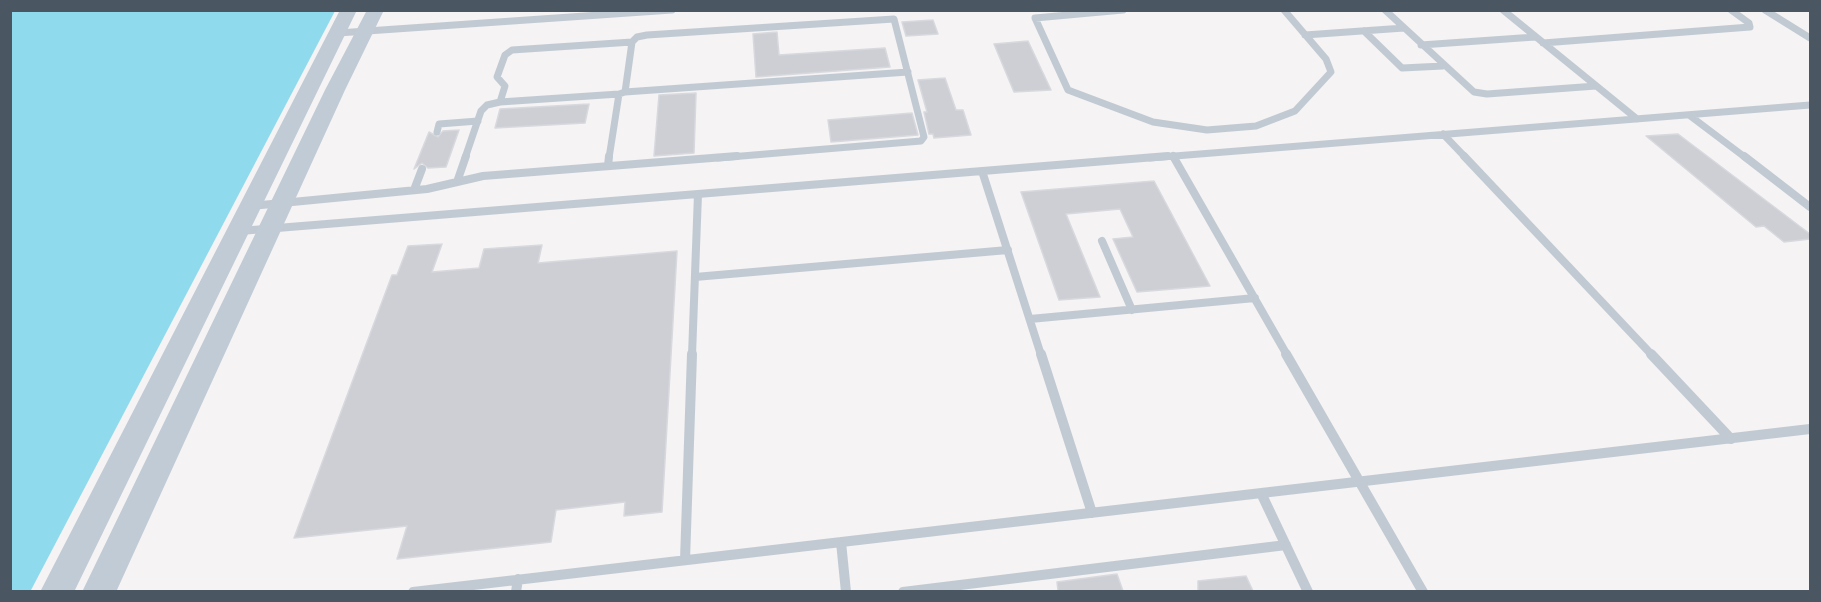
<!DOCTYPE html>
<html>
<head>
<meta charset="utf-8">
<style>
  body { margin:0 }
  #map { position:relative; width:1821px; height:602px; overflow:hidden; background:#f5f3f3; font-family:Ubuntu,sans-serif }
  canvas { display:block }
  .frame { position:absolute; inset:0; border:12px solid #4a5661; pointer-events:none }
</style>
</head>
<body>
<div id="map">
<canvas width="1821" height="602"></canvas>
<div class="frame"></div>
</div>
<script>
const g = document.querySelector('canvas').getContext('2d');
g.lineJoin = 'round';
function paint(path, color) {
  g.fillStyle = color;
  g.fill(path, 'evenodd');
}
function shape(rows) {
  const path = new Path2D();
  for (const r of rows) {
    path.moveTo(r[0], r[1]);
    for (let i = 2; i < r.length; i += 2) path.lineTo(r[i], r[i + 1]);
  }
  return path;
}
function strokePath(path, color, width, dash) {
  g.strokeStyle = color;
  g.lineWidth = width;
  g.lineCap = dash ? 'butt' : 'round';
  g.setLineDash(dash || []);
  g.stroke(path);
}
const water = shape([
  [10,11,335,11,30,592,10,591]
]);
const building = shape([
  [933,20,938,34,906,36,902,22,933,20],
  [777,32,779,55,885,48,890,67,756,77,753,34,777,32],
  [1028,41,1051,90,1014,92,994,44,1028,41],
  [945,78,956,110,963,110,971,135,934,138,933,134,929,134,924,112,927,112,918,80,945,78],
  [696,93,694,153,654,156,659,95,696,93],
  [589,104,585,123,495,128,500,109,589,104],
  [912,113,918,135,831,142,828,120,912,113],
  [459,130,446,167,428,168,422,163,414,169,429,132,438,137,443,131,459,130],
  [1678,134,1810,234,1810,239,1784,242,1764,226,1756,227,1646,136,1678,134],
  [1154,181,1210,286,1137,292,1113,239,1133,237,1120,209,1066,214,1100,297,1059,300,1021,192,1154,181],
  [442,244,432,272,479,268,484,249,542,245,538,263,677,251,662,512,624,516,625,502,556,510,551,542,397,559,407,526,294,538,392,275,397,275,408,246,442,244],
  [1117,574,1123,591,1058,591,1057,582,1117,574],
  [1246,576,1253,591,1198,591,1198,581,1246,576]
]);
const laneFar2 = shape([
  [1123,10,1035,18,1068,90,1153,122,1207,130,1256,126,1295,111,1331,72,1326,59,1284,10],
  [1385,10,1474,92,1487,94,1596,86],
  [1503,10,1637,119],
  [1765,10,1810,38],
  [1364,31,1402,68,1443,66],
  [338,33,672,10],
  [1305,35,1404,28],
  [1543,43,1750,27,1749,23,1731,10],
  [1421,45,1535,37],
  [625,92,908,72],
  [500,102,505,86,497,77,505,55,512,50,632,42,637,37,647,35,894,19,924,137,921,141,718,158],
  [1689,115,1746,158],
  [437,132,439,124,478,121],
  [1443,134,1466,158],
  [1173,156,1174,158],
  [465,158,481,111,487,105,500,102,619,94],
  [609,158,619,94,625,92,632,42],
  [1150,158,1810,105]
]);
const laneFar1 = shape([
  [1173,156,1287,355],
  [1464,156,1652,355],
  [1744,156,1810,207],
  [608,166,609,156],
  [982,171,1041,355],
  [457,182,466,156],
  [414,190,422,169],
  [251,206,427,189,483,176,737,156],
  [240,231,1168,156],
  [1102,241,1132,310],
  [695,277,1008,250],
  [1030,319,1255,298],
  [692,355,698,194]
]);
const lane = shape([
  [1041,354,1092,513],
  [1286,354,1423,592],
  [1651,354,1731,439],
  [1261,493,1308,592],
  [841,542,846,592],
  [685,560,692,354],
  [413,592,1810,429],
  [516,592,518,579],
  [903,592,1286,545]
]);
const secondary = shape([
  [340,10,357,10,74,592,40,592,340,10],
  [367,10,384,10,345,90,116,592,82,592,325,90,367,10]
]);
paint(water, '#90daee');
paint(building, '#cdcfd5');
strokePath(building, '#d7d9de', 1.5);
strokePath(laneFar2, '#c1cad2', 7);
strokePath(laneFar1, '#c1cad2', 8);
strokePath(lane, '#c1cad2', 10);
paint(secondary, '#c1cbd6');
</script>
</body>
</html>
